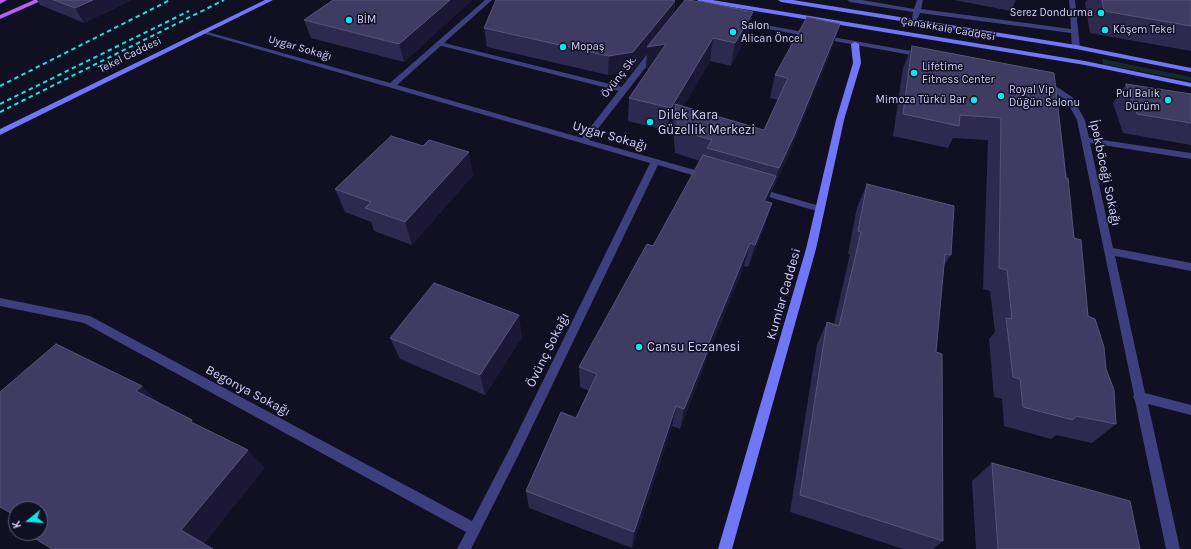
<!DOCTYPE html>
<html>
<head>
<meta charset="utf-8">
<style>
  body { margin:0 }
  #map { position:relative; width:1191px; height:549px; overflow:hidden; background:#110f22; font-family:Karla,sans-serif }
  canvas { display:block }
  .north { position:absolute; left:8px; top:501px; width:40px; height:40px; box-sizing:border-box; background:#110f22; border:1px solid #5f5d79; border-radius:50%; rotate:252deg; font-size:11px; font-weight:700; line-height:16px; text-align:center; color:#d5d3fc }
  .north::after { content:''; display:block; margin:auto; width:14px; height:18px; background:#0ee6ed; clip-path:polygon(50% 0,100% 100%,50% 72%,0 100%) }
</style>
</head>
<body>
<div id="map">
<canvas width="1191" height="549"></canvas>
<div class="north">K</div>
</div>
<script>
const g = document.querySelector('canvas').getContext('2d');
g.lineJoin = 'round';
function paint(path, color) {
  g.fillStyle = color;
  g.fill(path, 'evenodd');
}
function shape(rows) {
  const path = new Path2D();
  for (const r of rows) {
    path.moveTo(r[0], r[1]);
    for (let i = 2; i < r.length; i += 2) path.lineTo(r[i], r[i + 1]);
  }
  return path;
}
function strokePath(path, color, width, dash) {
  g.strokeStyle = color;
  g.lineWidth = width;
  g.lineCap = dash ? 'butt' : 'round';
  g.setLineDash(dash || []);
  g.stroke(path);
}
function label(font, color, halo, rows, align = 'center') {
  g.font = font + ' Karla,sans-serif';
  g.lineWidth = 3;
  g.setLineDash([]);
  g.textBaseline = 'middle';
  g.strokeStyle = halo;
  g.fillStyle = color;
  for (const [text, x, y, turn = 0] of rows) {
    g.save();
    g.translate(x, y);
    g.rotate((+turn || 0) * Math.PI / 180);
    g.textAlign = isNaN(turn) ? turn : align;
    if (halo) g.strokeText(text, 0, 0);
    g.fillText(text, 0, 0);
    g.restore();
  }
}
const green = shape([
  [1102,59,1191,77,1191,81,1103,64]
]);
const lane = shape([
  [440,42,626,88,627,90,623,92,438,45,438,43,440,42]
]);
const street = shape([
  [485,0,492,0,397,85,582,138,651,49,657,49,657,53,589,140,709,174,710,176,706,179,658,165,519,454,471,549,457,549,466,532,84,323,0,306,0,298,90,316,472,521,511,446,650,163,199,32,204,31,390,83,485,0],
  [847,0,862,0,914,9,917,0,923,0,921,9,1071,29,1069,0,1075,0,1080,47,1076,49,1072,47,1071,33,920,13,918,18,915,20,912,18,913,12,850,2,847,0],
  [737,20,922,53,926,55,922,57,735,23,735,21,737,20],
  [1042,81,1048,81,1072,97,1085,120,1089,138,1191,153,1191,159,1090,143,1113,248,1191,263,1191,271,1115,256,1145,393,1191,405,1191,415,1148,404,1180,549,1166,549,1135,401,1133,397,1134,395,1077,120,1066,100,1042,85,1042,81],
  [758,188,823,207,825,209,820,212,755,193,754,191,755,189,758,188]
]);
const secondary = shape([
  [265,0,273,0,0,135,0,129,265,0],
  [697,0,712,0,1085,61,1191,83,1191,87,1085,65,700,2,697,0],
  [778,0,793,0,1076,45,1191,68,1191,72,1076,49,781,2,778,0],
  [855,42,859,44,861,63,844,120,816,249,732,549,718,549,806,249,836,120,853,63,851,44,855,42]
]);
const primary = shape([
  [0,0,7,0,0,4,0,0],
  [34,0,43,0,0,19,0,15,34,0]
]);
const rail = shape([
  [0,86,170,0],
  [0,104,189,11],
  [0,112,224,0]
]);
const wall = shape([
  [37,0,132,0,84,23,40,5],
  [472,0,404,62,311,38,304,20],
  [954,0,1016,0,1011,11],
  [1087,0,1191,0,1191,51,1090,33,1085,3],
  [675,1,674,14,753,12,748,34,731,66,710,61,683,107,764,130,778,100,770,98,775,75,840,24,833,46,787,159,772,191,771,191,768,202,765,226,748,267,744,266,707,357,704,367,680,429,672,426,632,548,529,508,526,491,576,418,589,391,580,387,579,367,653,246,700,161,675,153,673,127,673,123,668,131,628,121,629,98,649,69,646,69,647,53,632,71,608,75,487,47,484,28],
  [912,46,1054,73,1074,238,1088,316,1106,369,1116,424,1092,443,1056,435,1051,439,1004,426,1002,399,994,397,989,339,995,332,990,291,983,289,988,140,953,138,948,148,893,136,903,68],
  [1126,84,1191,94,1191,145,1123,133,1113,103],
  [473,175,412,245,374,231,371,222,345,212,335,189],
  [867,184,951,255,943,267,936,352,943,541,933,549,903,549,790,512,817,344,827,322,834,324,850,254,848,254,857,207],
  [522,337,485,395,400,359,390,338],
  [992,463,1140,549,976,549,972,481]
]);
const shadedWall = shape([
  [93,0,132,0,84,23,75,8],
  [450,0,472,0,404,62,399,44],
  [675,1,673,19,666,44,664,66,646,69,647,53,632,71,608,75,609,56],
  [753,12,748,34,731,66,735,43],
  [840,24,833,46,787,159,772,191,779,168],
  [713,38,710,61,677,117,675,104,673,123,668,131,671,108],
  [469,152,473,175,412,245,405,222],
  [776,176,769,199,758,224,764,201],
  [772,203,765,226,748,267,755,245],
  [750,243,744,266,707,357,704,367,680,429,684,409,708,345],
  [519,315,522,337,485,395,480,375],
  [142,386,163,406,136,391],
  [676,406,672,426,632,548,634,532],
  [248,450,265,468,203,545,181,530]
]);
const building = shape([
  [54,0,93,0,75,8,54,0],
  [333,0,450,0,399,44,304,20,333,0],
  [496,0,673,0,675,1,633,52,609,56,484,28,496,0],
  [685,0,689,0,699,2,700,1,753,12,735,43,713,38,671,108,629,98,666,44,647,47,685,0],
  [1102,0,1191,0,1191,26,1104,11,1102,0],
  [807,17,840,24,794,136,779,168,707,148,712,140,678,130,675,104,764,130,788,78,775,75,807,17],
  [912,46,1054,73,1066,178,1068,178,1074,238,1081,240,1088,316,1095,319,1104,347,1106,369,1114,390,1116,424,1076,416,1073,420,1023,407,1020,379,1013,377,1006,318,1012,319,1007,270,999,268,1001,118,960,115,959,126,903,114,912,46],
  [1126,84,1191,94,1191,123,1137,114,1126,84],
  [391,136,423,146,429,140,469,152,405,222,365,208,371,202,335,189,391,136],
  [703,155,776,176,764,201,772,203,755,245,750,243,708,345,710,345,684,409,676,406,634,532,526,491,561,412,576,418,597,374,579,367,647,244,653,246,703,155],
  [867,184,954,206,951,255,945,254,936,352,942,354,943,541,800,495,827,322,839,326,861,232,858,231,867,184],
  [434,283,519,315,480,375,390,338,434,283],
  [56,344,142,386,136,391,192,420,191,422,248,450,181,530,213,549,52,549,26,533,40,533,40,509,16,509,16,516,0,507,0,392,56,344],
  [992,463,1130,501,1140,549,998,549,992,463]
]);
const markers = [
  [1101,13,4,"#0ee6ed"],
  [349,20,4,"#0ee6ed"],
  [1105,30,4,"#0ee6ed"],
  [733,32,4,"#0ee6ed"],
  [563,47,4,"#0ee6ed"],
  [914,73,4,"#0ee6ed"],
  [1001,96,4,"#0ee6ed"],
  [974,100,4,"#0ee6ed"],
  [1168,100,4,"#0ee6ed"],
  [650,122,4,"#0ee6ed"],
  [639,347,4,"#0ee6ed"]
];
const farPoinames = [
  ["Serez Dondurma",1093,13,"right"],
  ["BİM",357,20],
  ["Salon",741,26],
  ["Alican Öncel",741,39],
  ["Köşem Tekel",1113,30],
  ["Mopaş",571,47],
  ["Lifetime",922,67],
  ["Fitness Center",922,80],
  ["Royal Vip",1009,90],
  ["Düğün Salonu",1009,103],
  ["Pul Balık",1160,94,"right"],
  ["Dürüm",1160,107,"right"],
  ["Mimoza Türkü Bar",966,100,"right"]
];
const farStreetnames = [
  ["Çanakkale Caddesi",948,29,10],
  ["Uygar Sokağı",300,48,16],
  ["Tekel Caddesi",130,55,-26],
  ["Övünç Sk.",619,77,-52]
];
const poiNames = [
  ["Dilek Kara",658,115],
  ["Güzellik Merkezi",658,130],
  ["Cansu Eczanesi",647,347]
];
const streetNames = [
  ["Uygar Sokağı",610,136,16],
  ["İpekböceği Sokağı",1105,173,78],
  ["Kumlar Caddesi",784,294,-74],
  ["Övünç Sokağı",548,350,-64],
  ["Begonya Sokağı",248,391,28]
];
paint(green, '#132c29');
paint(lane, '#3d3f7e');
paint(street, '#3d3f7e');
paint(secondary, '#7076f6');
paint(primary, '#b461f6');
strokePath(rail, '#0ee6ed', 2, [4.5, 3.5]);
paint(wall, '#2e294f');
paint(shadedWall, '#1b1735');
paint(building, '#403b62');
strokePath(building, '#57537a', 1);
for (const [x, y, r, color] of markers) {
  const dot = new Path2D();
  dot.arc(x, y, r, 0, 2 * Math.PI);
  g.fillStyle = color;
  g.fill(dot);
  strokePath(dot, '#110f22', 1.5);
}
label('11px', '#d5d3fc', '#110f22', farPoinames, 'left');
label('11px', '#d5d3fc', '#110f22', farStreetnames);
label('13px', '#d5d3fc', '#110f22', poiNames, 'left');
label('13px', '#d5d3fc', '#110f22', streetNames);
</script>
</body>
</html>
